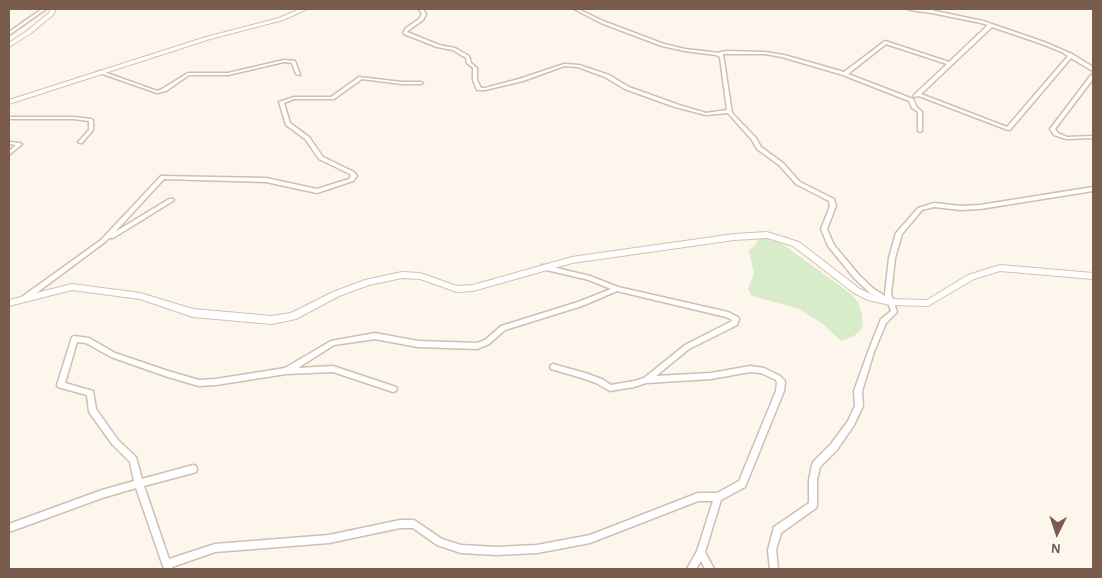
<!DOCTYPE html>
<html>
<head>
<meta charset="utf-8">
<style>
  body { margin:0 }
  #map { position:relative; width:1102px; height:578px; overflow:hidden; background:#fdf6ec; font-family:"Alegreya Sans",sans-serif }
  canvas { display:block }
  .frame { position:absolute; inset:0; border:10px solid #7a5c4d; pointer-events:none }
  .north { position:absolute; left:1032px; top:508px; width:50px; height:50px; -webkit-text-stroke:4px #fffaf3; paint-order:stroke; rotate:184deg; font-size:14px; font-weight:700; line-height:20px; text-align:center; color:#7a5c4d }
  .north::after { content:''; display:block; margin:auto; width:18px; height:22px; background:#7a5c4d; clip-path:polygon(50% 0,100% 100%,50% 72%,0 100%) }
</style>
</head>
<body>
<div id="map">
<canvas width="1102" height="578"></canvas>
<div class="frame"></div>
<div class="north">N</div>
</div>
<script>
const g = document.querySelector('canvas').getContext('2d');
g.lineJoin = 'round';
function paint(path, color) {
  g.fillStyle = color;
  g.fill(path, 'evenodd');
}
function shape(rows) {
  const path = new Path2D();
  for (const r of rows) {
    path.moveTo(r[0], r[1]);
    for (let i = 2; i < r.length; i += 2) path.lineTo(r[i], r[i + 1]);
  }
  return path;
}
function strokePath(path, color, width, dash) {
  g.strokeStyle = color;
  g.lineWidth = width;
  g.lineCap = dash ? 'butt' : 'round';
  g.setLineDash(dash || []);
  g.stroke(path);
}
const green = shape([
  [759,238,781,243,850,293,858,302,862,315,863,327,854,336,841,341,823,324,797,308,752,296,748,289,754,274,749,250,755,246]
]);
const street = shape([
  [42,9,46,9,9,35,9,32,42,9],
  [419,9,423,9,426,14,423,20,409,30,407,32,439,45,455,48,469,56,471,63,477,68,477,80,481,88,485,88,519,79,564,64,579,65,609,75,629,87,679,105,706,113,727,110,720,57,716,55,685,51,662,46,601,23,574,9,578,9,603,21,664,44,685,49,719,53,720,52,727,51,765,52,784,55,844,72,885,41,949,62,988,25,981,23,932,13,910,10,908,9,916,9,928,10,926,9,930,9,935,11,983,21,1044,42,1072,54,1093,67,1093,70,1091,70,1071,58,1010,130,1008,130,919,96,914,97,914,95,947,64,886,44,848,74,913,99,916,106,922,112,922,131,920,132,918,131,918,112,912,108,909,101,843,75,782,57,765,54,723,54,732,113,756,138,761,147,783,163,800,182,834,199,836,206,827,229,834,245,859,275,874,289,885,296,885,294,889,258,896,233,918,208,934,203,961,206,980,205,1093,187,1093,191,980,209,961,210,934,207,922,210,902,234,895,258,891,294,897,312,886,323,874,352,862,391,863,406,854,425,837,450,820,467,817,480,817,505,816,508,781,533,776,550,778,569,770,569,768,550,774,527,809,503,809,480,812,465,813,462,831,444,848,421,855,406,854,391,868,352,881,319,891,311,888,303,870,293,855,279,828,246,821,229,830,206,829,201,796,184,779,165,757,149,752,140,728,113,706,115,675,107,625,89,605,77,578,67,564,66,523,81,485,90,477,90,473,80,473,68,467,63,466,58,453,50,437,47,404,34,403,33,406,28,419,19,422,14,419,9],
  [992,27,1042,44,1062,52,1068,56,1007,127,921,94,992,27],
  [284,60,295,61,300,74,300,75,296,74,292,63,284,62,228,75,189,75,166,91,157,93,97,72,101,71,157,91,162,89,188,73,228,73,284,60],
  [1091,75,1093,75,1093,79,1055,129,1058,133,1067,137,1093,136,1093,138,1066,139,1054,135,1050,129,1091,75],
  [359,77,402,82,421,82,423,83,421,84,402,84,362,79,334,99,294,99,284,103,290,123,309,137,323,157,354,172,357,176,353,181,317,193,266,182,164,179,115,232,169,199,173,199,174,200,173,201,113,238,109,238,105,242,27,300,23,300,22,298,23,296,101,240,161,176,266,178,317,189,349,179,351,176,350,174,319,159,305,139,286,125,279,102,294,97,331,97,359,77],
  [9,117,74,117,91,119,93,120,93,130,82,143,80,143,78,142,89,130,89,121,74,119,9,119,9,117],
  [9,142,20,143,22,144,9,155,9,151,16,145,9,144,9,142],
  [542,265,544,265,590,276,618,287,728,312,738,317,739,319,737,325,689,349,656,376,711,373,750,366,764,368,780,376,784,380,785,382,784,391,745,487,721,500,705,552,714,569,705,569,701,561,696,569,687,569,697,551,713,501,698,501,590,543,537,553,496,555,461,553,437,545,413,528,400,528,329,543,215,552,172,567,172,569,164,569,136,488,102,498,9,532,9,524,102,490,134,481,130,462,112,444,89,412,87,395,61,388,58,387,57,385,72,337,74,336,89,338,115,353,168,371,199,380,216,379,285,368,331,341,375,333,418,341,477,343,485,340,501,326,578,302,611,289,589,280,542,269,541,267,542,265],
  [617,291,726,317,732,320,732,321,685,345,644,378,634,381,611,385,602,379,585,373,553,364,551,365,550,367,551,369,582,378,596,383,610,391,634,387,646,383,711,379,750,372,761,373,776,380,777,383,776,391,739,481,717,493,698,493,590,535,537,545,496,547,461,545,442,539,414,520,400,520,329,535,215,544,169,559,144,486,193,473,196,472,197,469,196,466,193,465,142,479,136,457,118,440,96,409,93,391,65,383,77,342,86,343,111,357,168,377,199,386,216,385,286,374,333,372,393,392,396,391,397,389,396,387,333,366,298,368,334,345,375,339,418,347,477,349,489,344,505,330,582,306,617,291]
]);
const secondary = shape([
  [51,9,56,9,53,15,31,33,9,47,9,43,27,31,49,13,51,9],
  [300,9,307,9,283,20,210,39,9,104,9,100,206,37,279,18,300,9],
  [767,232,799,242,860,289,873,295,890,299,927,300,968,275,1000,265,1093,273,1093,279,1000,271,974,279,928,306,890,305,868,300,854,293,793,246,767,238,734,240,572,263,473,291,457,292,420,279,402,278,369,285,339,296,296,319,272,324,193,317,140,299,72,290,9,306,9,300,72,284,140,293,193,309,272,316,291,313,333,292,365,280,402,272,420,273,457,286,473,285,572,257,734,234,767,232]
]);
paint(green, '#d8ecc9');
strokePath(street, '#d1beb0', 3);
strokePath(secondary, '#d6c0b0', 2);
paint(street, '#fff');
paint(secondary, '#fff');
</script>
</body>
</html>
